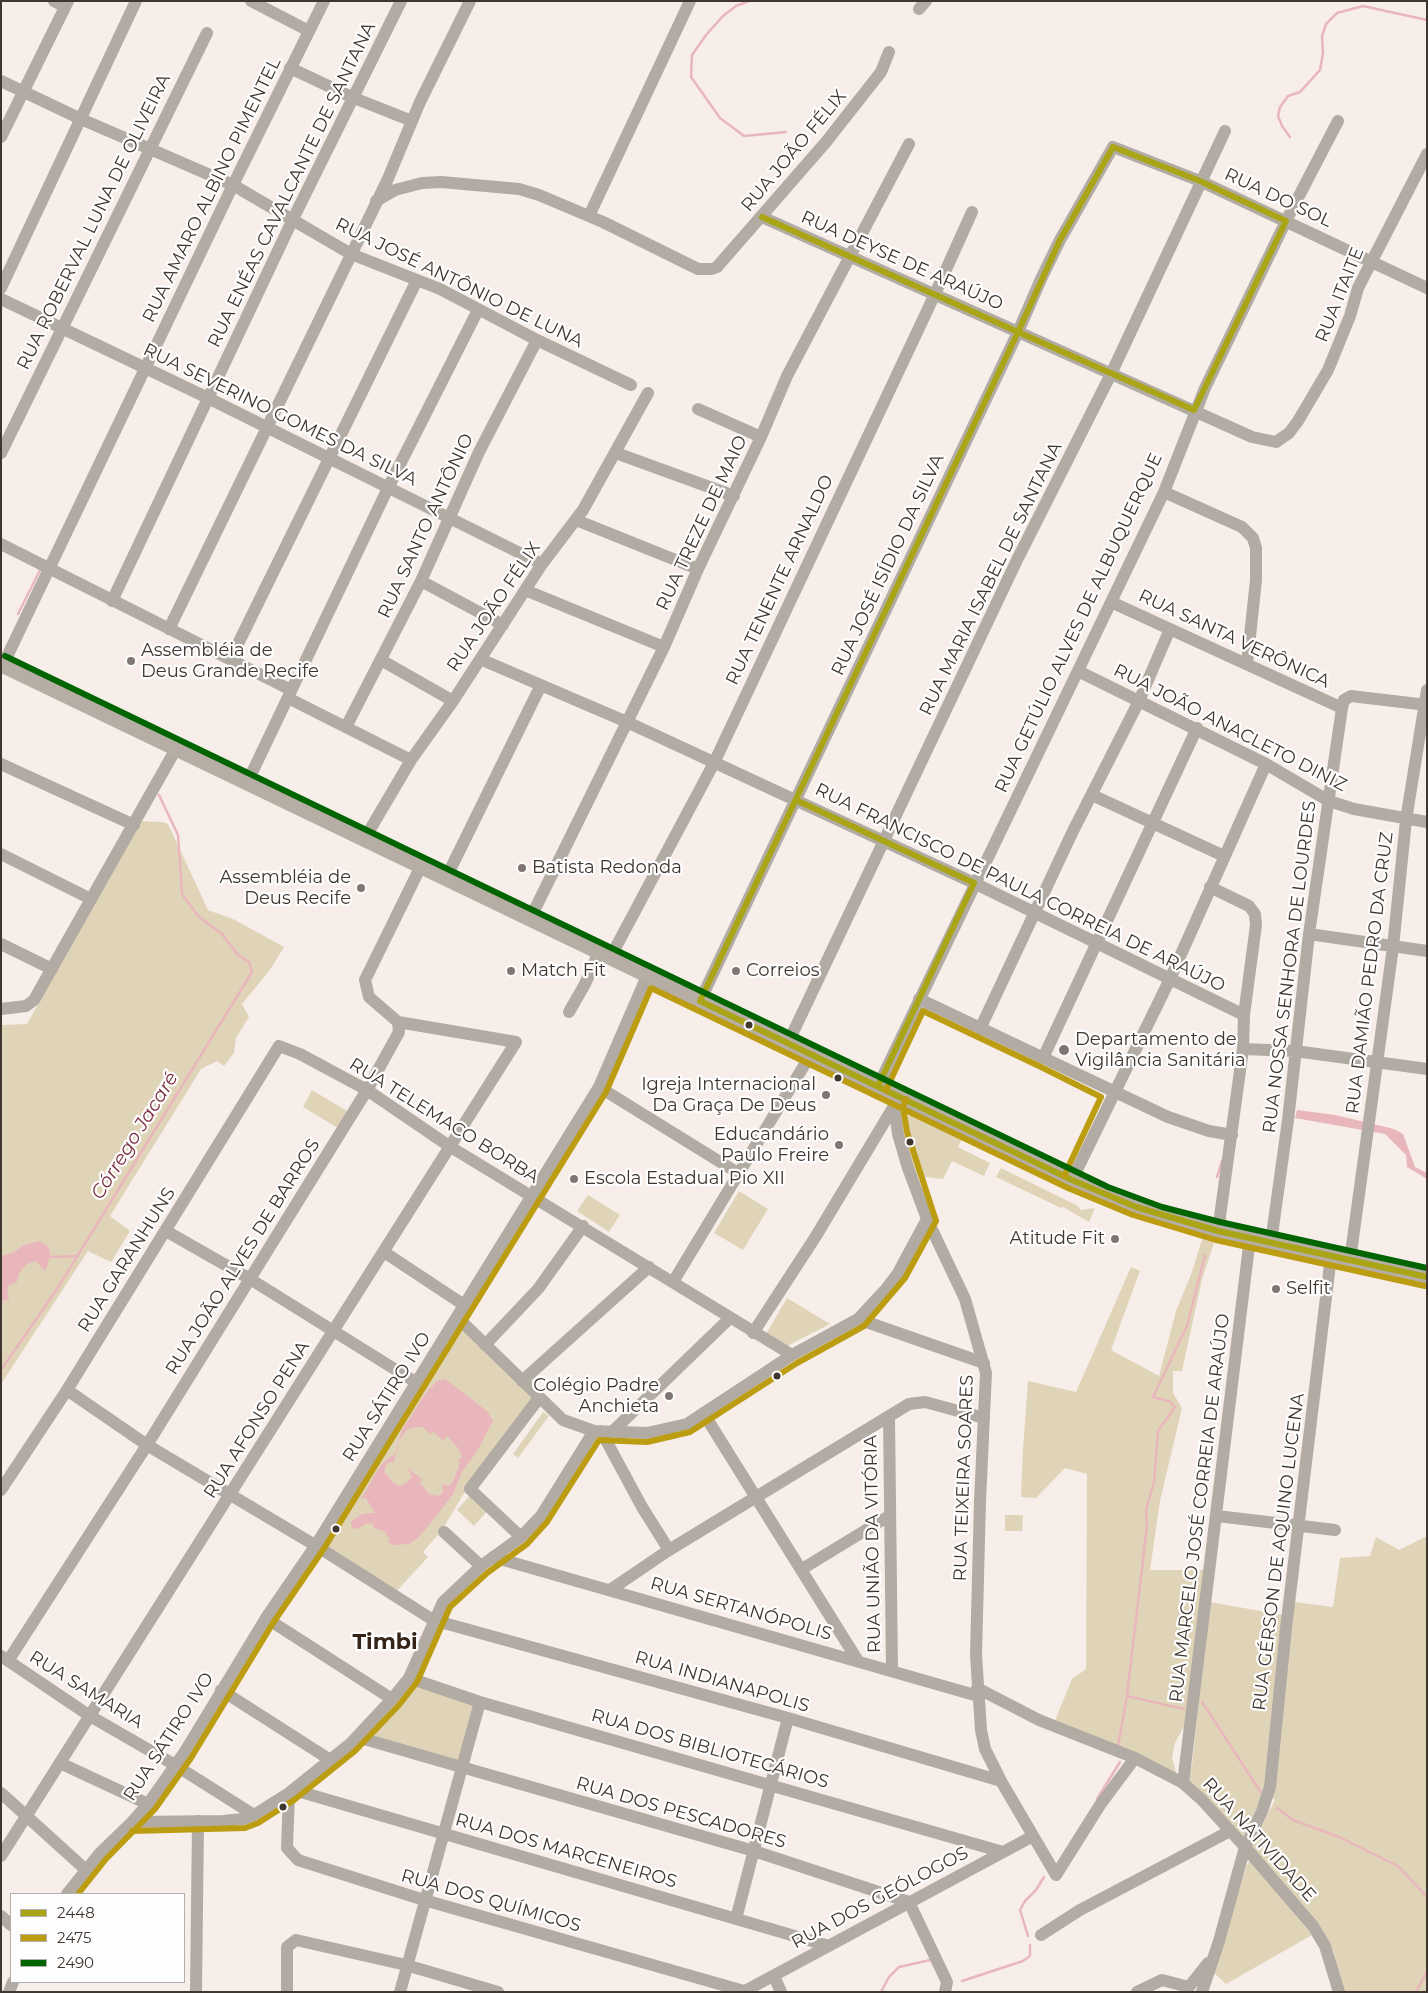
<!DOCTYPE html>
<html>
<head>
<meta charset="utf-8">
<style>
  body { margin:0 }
  #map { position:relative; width:1428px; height:1993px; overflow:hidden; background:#f7eeea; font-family:Montserrat,sans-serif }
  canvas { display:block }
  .frame { position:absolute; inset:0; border:2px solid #403630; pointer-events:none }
  .legend { position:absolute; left:10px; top:1893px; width:175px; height:90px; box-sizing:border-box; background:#fefefe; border:1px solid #b2aeac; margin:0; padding:6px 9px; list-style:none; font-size:15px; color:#403630 }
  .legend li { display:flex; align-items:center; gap:10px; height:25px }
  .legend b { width:25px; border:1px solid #b2aeac }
</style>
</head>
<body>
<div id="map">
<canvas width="1428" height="1993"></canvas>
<div class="frame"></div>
<ul class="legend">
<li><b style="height:6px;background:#a9a516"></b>2448</li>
<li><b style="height:6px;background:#bc9c11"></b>2475</li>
<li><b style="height:6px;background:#006400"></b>2490</li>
</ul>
</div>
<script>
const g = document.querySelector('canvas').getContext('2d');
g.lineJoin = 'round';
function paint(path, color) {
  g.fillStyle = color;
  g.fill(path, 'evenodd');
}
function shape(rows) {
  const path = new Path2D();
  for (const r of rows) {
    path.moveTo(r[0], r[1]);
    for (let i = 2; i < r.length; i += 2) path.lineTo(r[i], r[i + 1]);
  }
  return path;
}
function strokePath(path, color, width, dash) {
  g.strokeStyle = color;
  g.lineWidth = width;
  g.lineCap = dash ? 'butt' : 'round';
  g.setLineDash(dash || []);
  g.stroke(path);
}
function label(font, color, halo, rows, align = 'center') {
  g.font = font + ' Montserrat,sans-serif';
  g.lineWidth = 4.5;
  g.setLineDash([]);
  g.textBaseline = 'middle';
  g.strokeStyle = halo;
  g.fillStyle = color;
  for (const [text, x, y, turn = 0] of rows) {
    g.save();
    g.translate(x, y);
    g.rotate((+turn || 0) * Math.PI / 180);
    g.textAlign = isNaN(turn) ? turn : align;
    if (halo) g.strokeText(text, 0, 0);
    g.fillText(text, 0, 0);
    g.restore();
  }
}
const green = shape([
  [140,821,163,822,168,824,208,910,235,920,284,947,270,970,242,1004,249,1017,236,1038,234,1053,224,1066,217,1061,201,1069,110,1216,130,1231,111,1262,88,1251,1,1384,1,1025,27,1024],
  [312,1090,347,1111,338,1128,303,1107],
  [911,1115,962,1139,958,1147,990,1163,984,1176,952,1161,943,1179,915,1176,909,1158,905,1128,907,1117],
  [1001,1168,1078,1206,1081,1210,1095,1208,1089,1222,1063,1207,1061,1208,996,1177],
  [739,1191,768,1209,743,1250,714,1233],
  [588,1195,620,1215,609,1232,577,1211],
  [1203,1236,1215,1240,1202,1279,1182,1371,1173,1371,1173,1393,1182,1408,1160,1501,1150,1570,1205,1570,1187,1721,1175,1743,1172,1758,1177,1776,1054,1723,1072,1679,1086,1669,1087,1474,1065,1468,1036,1498,1021,1497,1023,1448,1028,1381,1076,1392,1131,1267,1140,1271,1111,1350,1159,1376,1176,1311,1192,1272],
  [787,1298,830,1324,787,1346,766,1334],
  [457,1323,533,1397,472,1480,442,1530,423,1552,428,1557,394,1594,318,1547],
  [543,1412,549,1416,518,1458,513,1454],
  [470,1495,488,1510,474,1526,457,1510],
  [1005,1515,1023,1515,1022,1531,1005,1531],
  [1427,1536,1427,1992,1342,1992,1333,1950,1251,1845,1275,1800,1271,1797,1294,1602,1333,1607,1340,1558,1370,1556,1376,1537,1399,1550],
  [1210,1602,1283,1615,1266,1789,1242,1838,1189,1783,1187,1775,1192,1765],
  [409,1678,480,1702,462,1768,357,1737],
  [1250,1861,1253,1861,1312,1935,1226,1984,1213,1972,1247,1865]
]);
const water = shape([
  [1297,1110,1335,1115,1394,1129,1403,1134,1415,1167,1427,1173,1427,1179,1407,1167,1406,1155,1385,1134,1295,1118],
  [40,1241,49,1247,50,1257,46,1270,45,1271,36,1261,27,1264,19,1273,17,1282,7,1287,9,1300,1,1301,1,1256,12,1253,24,1245],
  [445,1379,487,1411,493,1421,476,1453,462,1472,453,1494,438,1514,419,1537,409,1544,393,1545,387,1541,390,1540,384,1531,374,1528,371,1520,375,1513,366,1498,361,1499,380,1466,386,1460,395,1454,402,1430,425,1394,438,1380],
  [423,1427,430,1434,433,1432,444,1441,446,1436,448,1437,458,1448,462,1457,457,1461,460,1462,454,1480,449,1486,442,1484,443,1492,439,1496,429,1494,419,1482,423,1480,408,1468,412,1477,405,1484,399,1486,391,1481,387,1474,384,1473,387,1463,394,1462,399,1441,404,1433,410,1428]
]);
const stream = shape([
  [749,1,736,6,724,15,706,35,692,55,691,77,720,118,744,136,786,132],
  [1290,137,1282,126,1278,116,1280,107,1288,96,1300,92,1320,70,1323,53,1322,36,1326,24,1337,13,1363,6,1427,20],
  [18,614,40,570],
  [1217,1177,1222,1161],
  [50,1257,78,1256],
  [1,1370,59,1286,252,972,249,962,238,955,222,934,198,916,182,894,178,835,159,795],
  [1127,1696,1184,1709],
  [1202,1702,1262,1794],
  [1118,1746,1127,1696,1147,1526,1146,1510,1154,1482,1158,1431,1175,1407,1169,1401,1153,1397,1187,1326,1205,1255],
  [1097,1799,1120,1762],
  [1277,1808,1293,1820,1339,1837,1398,1866,1427,1897],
  [1028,1936,1020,1910,1025,1901,1036,1890,1044,1877],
  [962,1981,1023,1961,1030,1956,1030,1945],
  [881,1992,889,1977,899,1967,930,1960],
  [1416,1992,1427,1971]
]);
const canal = shape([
  [356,1524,364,1519,373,1518]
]);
const minor = shape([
  [54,1,65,7],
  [251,1,309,31],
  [919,9,926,1],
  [290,68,354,98,412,121],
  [1,81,81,119,233,185,351,254,440,289,537,340,631,385],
  [1,137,68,1],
  [376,201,395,190,422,183,441,182,519,189,539,195,603,222,698,269,712,269,717,267,826,142,881,72,889,52],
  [589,216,690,1],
  [762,217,1252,437,1276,442,1289,433,1298,421,1328,370,1350,316,1358,288,1427,154],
  [1,288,136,1],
  [1,299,208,398,542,564],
  [698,409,761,437],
  [1,453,207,33],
  [616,453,734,496],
  [1164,492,1242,527,1253,538,1256,548,1256,580,1247,664],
  [576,520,698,569],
  [1,544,291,690],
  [421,581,503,625],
  [525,590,664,647],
  [112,601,293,219,401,1],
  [1111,602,1342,708],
  [169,629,387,181,420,102,470,1],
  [231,658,417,280],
  [480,659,627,722,974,883,1244,1015],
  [381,660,453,701],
  [3,665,233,185,324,1],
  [1078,671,1266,764,1329,801,1354,809,1427,822],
  [288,698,411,760],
  [346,727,421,581,479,452,537,340],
  [1,764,134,825],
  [248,781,388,488,478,310],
  [1092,795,1224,856],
  [365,838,411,760,453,701,542,564,583,510,648,393],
  [1,854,91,899],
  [446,878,541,685],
  [1210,887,1249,906,1255,914,1256,925,1244,1015,1243,1049,1218,1231],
  [530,919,664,647,698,569,761,437,787,376,909,144],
  [1309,934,1427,951],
  [1,944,52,969],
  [610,958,714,763,935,294,972,212],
  [919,999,1168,1117,1209,1131,1232,1135],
  [700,1001,1018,332,1041,279,1060,240,1113,147,1200,181,1427,288],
  [1,1009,26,1006,34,1000,177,747],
  [569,1012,585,984,599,952],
  [980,1029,1073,831,1139,701,1170,629],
  [788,1043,1017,560,1111,374,1225,131],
  [1243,1049,1295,1051,1427,1069],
  [1043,1058,1197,728],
  [878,1086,1164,492,1205,388,1286,221,1338,121],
  [599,1087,738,1173],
  [898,1096,894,1106,898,1134,908,1168,927,1219,965,1299,986,1373,980,1501,976,1655,981,1730,985,1749,1001,1781,1056,1875,1100,1805,1135,1758],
  [1072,1180,1170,979,1266,764],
  [166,1231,250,1279,417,1383],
  [1271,1242,1288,1120,1309,934,1342,708,1344,700,1351,696,1427,705],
  [384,1252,464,1305],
  [1350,1260,1393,947,1406,820,1427,690],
  [673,1282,811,1054],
  [457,1317,563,1420,594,1431],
  [858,1319,984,1363],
  [753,1333,816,1236,894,1106],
  [485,1345,538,1289,583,1226],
  [522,1381,649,1267],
  [67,1390,147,1445,318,1547,433,1620,788,1718,1001,1781],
  [704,1414,858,1661],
  [889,1417,892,1671],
  [601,1431,642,1507,669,1550],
  [613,1431,730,1318],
  [1,1490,67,1390,279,1046,300,1054,367,1090,449,1146,792,1355],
  [1217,1516,1335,1530],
  [444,1532,481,1566],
  [521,1537,470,1489,539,1398],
  [493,1557,978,1696],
  [802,1569,889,1516],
  [610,1590,669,1550,909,1404,925,1402,984,1418],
  [266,1618,392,1699],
  [1,1656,90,1716,175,1765,254,1815],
  [8,1661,147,1445,367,1090,399,1032,398,1022,369,997,365,980,421,866],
  [409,1678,480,1702,1003,1852],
  [977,1688,1039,1720,1135,1758,1183,1783,1202,1800,1245,1847,1313,1926,1325,1946,1339,1992],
  [221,1690,332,1761],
  [357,1737,754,1851,909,1902,947,1982,945,1992],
  [60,1763,148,1804],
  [1183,1783,1250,1238],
  [294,1790,829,1946],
  [1,1793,86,1870],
  [289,1793,287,1848,298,1860,424,1900,744,1991],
  [132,1822,223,1821,243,1819,254,1815,289,1793,350,1744,392,1699,409,1678,443,1602,481,1566,521,1537,541,1516,594,1431,647,1433,687,1424,792,1355,858,1319,886,1289,898,1273,927,1219],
  [1,1856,516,1042,398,1022],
  [67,1894,100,1853,132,1822,148,1804,184,1753,266,1618,316,1545,599,1087,647,976],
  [1,1916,11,1925],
  [736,1919,788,1718],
  [1041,1935,1080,1910,1230,1831],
  [774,1976,781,1992],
  [9,1992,13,1982],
  [196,1992,198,1821],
  [287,1992,287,1947,296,1940,406,1965,498,1992],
  [400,1992,480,1702],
  [743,1992,1033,1836],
  [1137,1992,1162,1980,1189,1987,1208,1963],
  [1202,1992,1219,1941,1245,1847,1262,1811,1270,1787,1286,1628,1331,1256]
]);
const major = shape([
  [1,664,1105,1195,1159,1215,1218,1231,1427,1277]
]);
const bus1 = shape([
  [1113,147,1200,181,1286,221,1194,410,1018,332,1060,240,1113,147],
  [762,217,1018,332],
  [1018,332,700,1001,1072,1180,1136,1207,1218,1231,1427,1277],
  [796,800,974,883,878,1086]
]);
const bus2 = shape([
  [886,1090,923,1011,1039,1066,1101,1097,1064,1176],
  [132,1831,245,1828,258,1823,294,1800,355,1751,399,1705,417,1682,450,1607,487,1573,527,1544,547,1522,599,1440,647,1442,690,1432,797,1363,864,1326,905,1278,936,1221,907,1132,903,1107,906,1099],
  [78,1894,106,1859,155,1809,191,1758,273,1623,323,1550,606,1092,651,988,1068,1188,1133,1215,1216,1240,1425,1286]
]);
const bus3 = shape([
  [5,656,1108,1187,1162,1207,1220,1222,1427,1268]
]);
const markers = [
  [131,661,5,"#807671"],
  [522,868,5,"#807671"],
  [361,888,5,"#807671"],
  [511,971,5,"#807671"],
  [736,971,5,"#807671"],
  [749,1025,4.5,"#403630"],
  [1064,1050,6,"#807671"],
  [838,1078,4.5,"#403630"],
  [826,1095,5,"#807671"],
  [910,1142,4.5,"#403630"],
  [839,1145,5,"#807671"],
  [574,1179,5,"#807671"],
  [1115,1239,5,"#807671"],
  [1276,1289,5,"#807671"],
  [777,1376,4.5,"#403630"],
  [669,1396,5,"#807671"],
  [336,1529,4.5,"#403630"],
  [283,1807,4.5,"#403630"]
];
const streetNames = [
  ["RUA JOÃO FÉLIX",794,151,-50],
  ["RUA ENÉAS CAVALCANTE DE SANTANA",292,185,-64],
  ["RUA AMARO ALBINO PIMENTEL",212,190,-64],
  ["RUA DO SOL",1278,198,25],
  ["RUA ROBERVAL LUNA DE OLIVEIRA",94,222,-64],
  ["RUA DEYSE DE ARAÚJO",902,261,24],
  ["RUA JOSÉ ANTÔNIO DE LUNA",459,283,26],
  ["RUA ITAITE",1340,295,-68],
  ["RUA SEVERINO GOMES DA SILVA",280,415,26],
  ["RUA TREZE DE MAIO",702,523,-65],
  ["RUA SANTO ANTÔNIO",426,526,-65],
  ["RUA JOSÉ ISÍDIO DA SILVA",888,565,-65],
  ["RUA MARIA ISABEL DE SANTANA",991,579,-64],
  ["RUA TENENTE ARNALDO",780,580,-65],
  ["RUA JOÃO FÉLIX",494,607,-56],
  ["RUA GETÚLIO ALVES DE ALBUQUERQUE",1079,623,-65],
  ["RUA SANTA VERÔNICA",1234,639,25],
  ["RUA JOÃO ANACLETO DINIZ",1230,728,27],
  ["RUA FRANCISCO DE PAULA CORREIA DE ARAÚJO",1020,888,26],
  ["RUA NOSSA SENHORA DE LOURDES",1290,967,-83],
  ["RUA DAMIÃO PEDRO DA CRUZ",1370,973,-83],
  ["RUA TELEMACO BORBA",444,1121,32],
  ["RUA JOÃO ALVES DE BARROS",243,1257,-58],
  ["RUA GARANHUNS",127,1260,-58],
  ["RUA SÁTIRO IVO",387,1397,-58],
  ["RUA AFONSO PENA",257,1420,-58],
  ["RUA TEIXEIRA SOARES",964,1478,-88],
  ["RUA MARCELO JOSÉ CORREIA DE ARAÚJO",1200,1508,-83],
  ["RUA UNIÃO DA VITÓRIA",873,1544,-91],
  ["RUA GÉRSON DE AQUINO LUCENA",1279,1552,-83],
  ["RUA SERTANÓPOLIS",741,1609,16],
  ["RUA INDIANAPOLIS",722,1682,16],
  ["RUA SAMARIA",86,1690,32],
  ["RUA SÁTIRO IVO",169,1737,-57],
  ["RUA DOS BIBLIOTECÁRIOS",710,1749,16],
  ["RUA DOS PESCADORES",681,1813,16],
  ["RUA NATIVIDADE",1259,1840,48],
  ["RUA DOS MARCENEIROS",566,1851,16],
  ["RUA DOS GEÓLOGOS",880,1898,-28],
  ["RUA DOS QUÍMICOS",491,1901,16]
];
const poiNames = [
  ["Assembléia de",141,651],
  ["Deus Grande Recife",141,672],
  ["Batista Redonda",532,868],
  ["Assembléia de",351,878,"right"],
  ["Deus Recife",351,899,"right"],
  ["Match Fit",521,971],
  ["Correios",746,971],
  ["Departamento de",1075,1040],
  ["Vigilância Sanitária",1075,1061],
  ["Igreja Internacional",816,1085,"right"],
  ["Da Graça De Deus",816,1106,"right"],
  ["Educandário",829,1135,"right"],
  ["Paulo Freire",829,1156,"right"],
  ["Escola Estadual Pio XII",584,1179],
  ["Atitude Fit",1105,1239,"right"],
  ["Selfit",1286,1289],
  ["Colégio Padre",659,1386,"right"],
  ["Anchieta",659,1407,"right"]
];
const waterNames = [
  ["Córrego Jacaré",135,1136,-58]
];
const districtNames = [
  ["Timbi",385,1643]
];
paint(green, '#e0d4b8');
paint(water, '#e9b6bc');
strokePath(stream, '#e9b6bc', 2.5);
strokePath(canal, '#e9b6bc', 10);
strokePath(minor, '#b1aba4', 12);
strokePath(major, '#b6ada4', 16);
strokePath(bus1, '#a9a516', 6);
strokePath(bus2, '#bc9c11', 6);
strokePath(bus3, '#006400', 6);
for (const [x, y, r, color] of markers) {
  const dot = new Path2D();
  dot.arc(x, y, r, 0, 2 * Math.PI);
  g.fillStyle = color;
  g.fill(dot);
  strokePath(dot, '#fefefe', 2);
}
label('18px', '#403630', '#fefefe', streetNames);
label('18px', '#403630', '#fefefe', poiNames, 'left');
label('italic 19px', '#7b2b3e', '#fefefe', waterNames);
label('bold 22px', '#372419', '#fefefe', districtNames);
</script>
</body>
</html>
